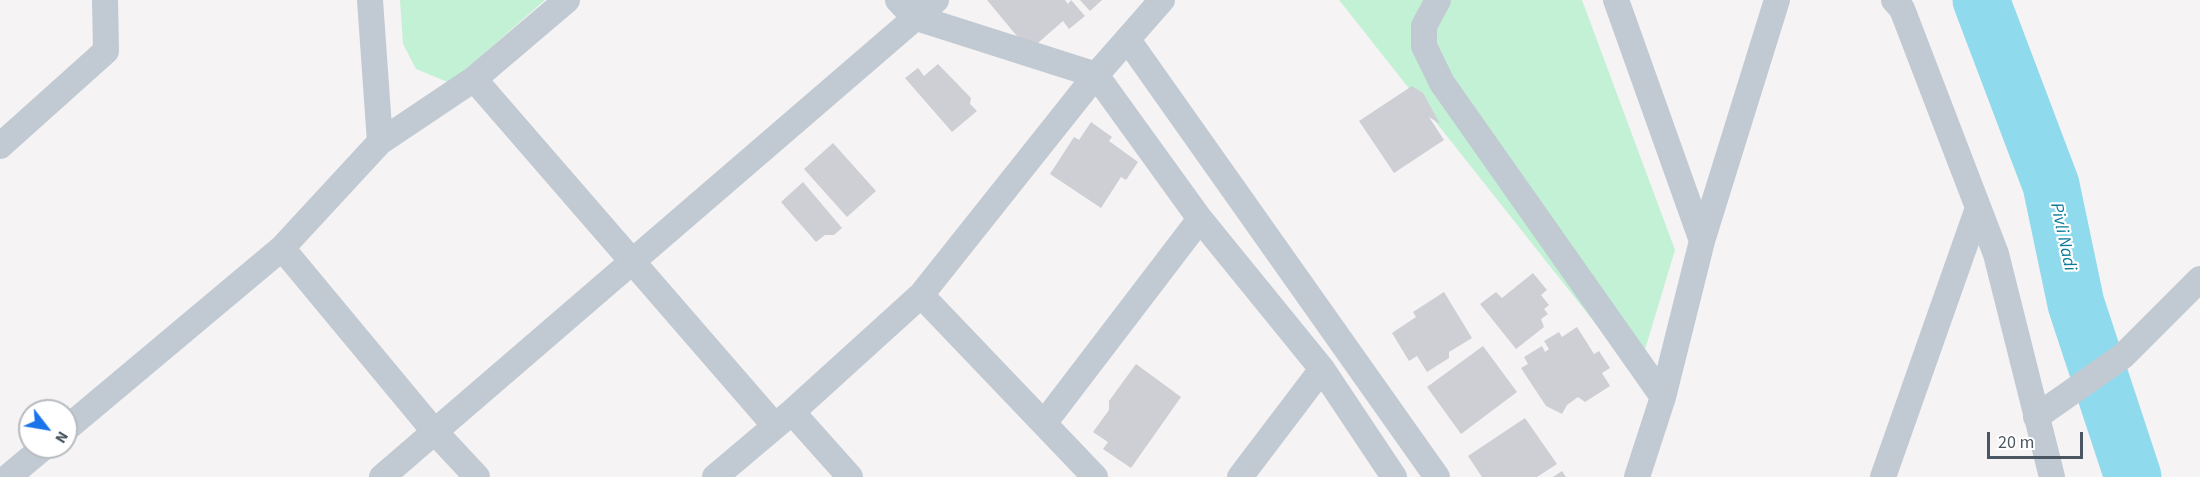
<!DOCTYPE html>
<html>
<head>
<meta charset="utf-8">
<style>
  body { margin:0 }
  #map { position:relative; width:2200px; height:477px; overflow:hidden; background:#f5f3f3; font-family:"Source Sans 3",sans-serif }
  canvas { display:block }
  .north { position:absolute; left:18px; top:399px; width:60px; height:60px; box-sizing:border-box; background:#fff; border:2px solid #b7bbc0; border-radius:50%; rotate:121deg; font-size:16px; font-weight:700; line-height:24px; text-align:center; color:#4a5661 }
  .north::after { content:''; display:block; margin:auto; width:21px; height:27px; background:#1a73e8; clip-path:polygon(50% 0,100% 100%,50% 72%,0 100%) }
  .scale { position:absolute; left:1987px; top:432px; width:96px; height:27px; box-sizing:border-box; border:3px solid #4a5661; border-top:0; padding-left:8px; font-size:18px; line-height:21px; white-space:nowrap; color:#4a5661; -webkit-text-stroke:4px #fff; paint-order:stroke }
</style>
</head>
<body>
<div id="map">
<canvas width="2200" height="477"></canvas>
<div class="north">N</div>
<div class="scale">20 m</div>
</div>
<script>
const g = document.querySelector('canvas').getContext('2d');
g.lineJoin = 'round';
function paint(path, color) {
  g.fillStyle = color;
  g.fill(path, 'evenodd');
}
function shape(rows) {
  const path = new Path2D();
  for (const r of rows) {
    path.moveTo(r[0], r[1]);
    for (let i = 2; i < r.length; i += 2) path.lineTo(r[i], r[i + 1]);
  }
  return path;
}
function strokePath(path, color, width, dash) {
  g.strokeStyle = color;
  g.lineWidth = width;
  g.lineCap = dash ? 'butt' : 'round';
  g.setLineDash(dash || []);
  g.stroke(path);
}
function label(font, color, halo, rows, align = 'center') {
  g.font = font + ' "Source Sans 3",sans-serif';
  g.lineWidth = 4.5;
  g.setLineDash([]);
  g.textBaseline = 'middle';
  g.strokeStyle = halo;
  g.fillStyle = color;
  for (const [text, x, y, turn = 0] of rows) {
    g.save();
    g.translate(x, y);
    g.rotate((+turn || 0) * Math.PI / 180);
    g.textAlign = isNaN(turn) ? turn : align;
    if (halo) g.strokeText(text, 0, 0);
    g.fillText(text, 0, 0);
    g.restore();
  }
}
const green = shape([
  [400,0,545,0,450,83,416,69,403,44],
  [1339,0,1582,0,1675,250,1637,376]
]);
const river = shape([
  [1981,0,2051,185,2076,304,2133,477]
]);
const building = shape([
  [987,0,1065,0,1068,4,1071,0,1085,16,1069,29,1063,21,1038,43,1021,41],
  [1080,0,1102,0,1090,11],
  [938,64,971,98,970,104,977,111,952,132,905,78,918,68,924,76],
  [1412,86,1423,93,1440,124,1429,117,1444,140,1394,173,1359,121],
  [1091,122,1112,137,1109,141,1138,162,1126,180,1121,177,1101,208,1050,174,1074,137,1079,140],
  [833,143,876,191,847,217,804,169],
  [803,182,842,228,834,235,825,235,816,242,781,202],
  [1533,273,1547,290,1541,295,1549,305,1544,309,1548,314,1541,319,1544,327,1516,349,1480,304,1496,292,1502,298],
  [1444,292,1472,338,1449,352,1449,358,1427,372,1417,356,1409,361,1392,333,1416,317,1413,312],
  [1577,327,1594,354,1599,351,1610,368,1602,373,1610,386,1585,402,1578,397,1567,405,1562,414,1546,406,1521,368,1528,364,1524,357,1542,346,1545,352,1549,349,1544,341,1559,332,1562,337],
  [1483,346,1517,392,1461,434,1427,387],
  [1136,364,1181,397,1131,468,1103,449,1108,442,1093,432,1109,410,1109,401],
  [1525,418,1557,464,1537,477,1482,477,1468,456],
  [1562,471,1566,477,1553,477]
]);
const street = shape([
  [370,0,380,142],
  [898,0,914,17,1096,75,1200,219,1322,369,1394,477],
  [1438,0,1424,26,1424,46,1442,83,1663,397],
  [1616,0,1702,241,1663,397,1637,477],
  [1894,0,1902,9,1996,254,2052,477],
  [1128,40,1437,477],
  [474,79,775,426],
  [0,146,106,51,105,0],
  [1702,241,1777,0],
  [282,248,434,431,477,477],
  [921,295,1095,477],
  [792,412,850,477],
  [2036,417,2123,356,2200,279],
  [1045,422,1200,219],
  [66,429,282,248,380,142,474,79,567,0],
  [8,477,44,447],
  [382,477,936,0],
  [715,477,792,412,921,295,1096,75,1162,0],
  [1240,477,1322,369],
  [1883,477,1978,208]
]);
const waterNames = [
  ["Pivli Nadi",2062,237,78]
];
paint(green, '#c3f1d5');
strokePath(river, '#90daee', 57);
paint(building, '#cdcfd5');
strokePath(street, '#c1cad2', 26);
label('italic 18px', '#0c7c9b', '#fff', waterNames);
</script>
</body>
</html>
